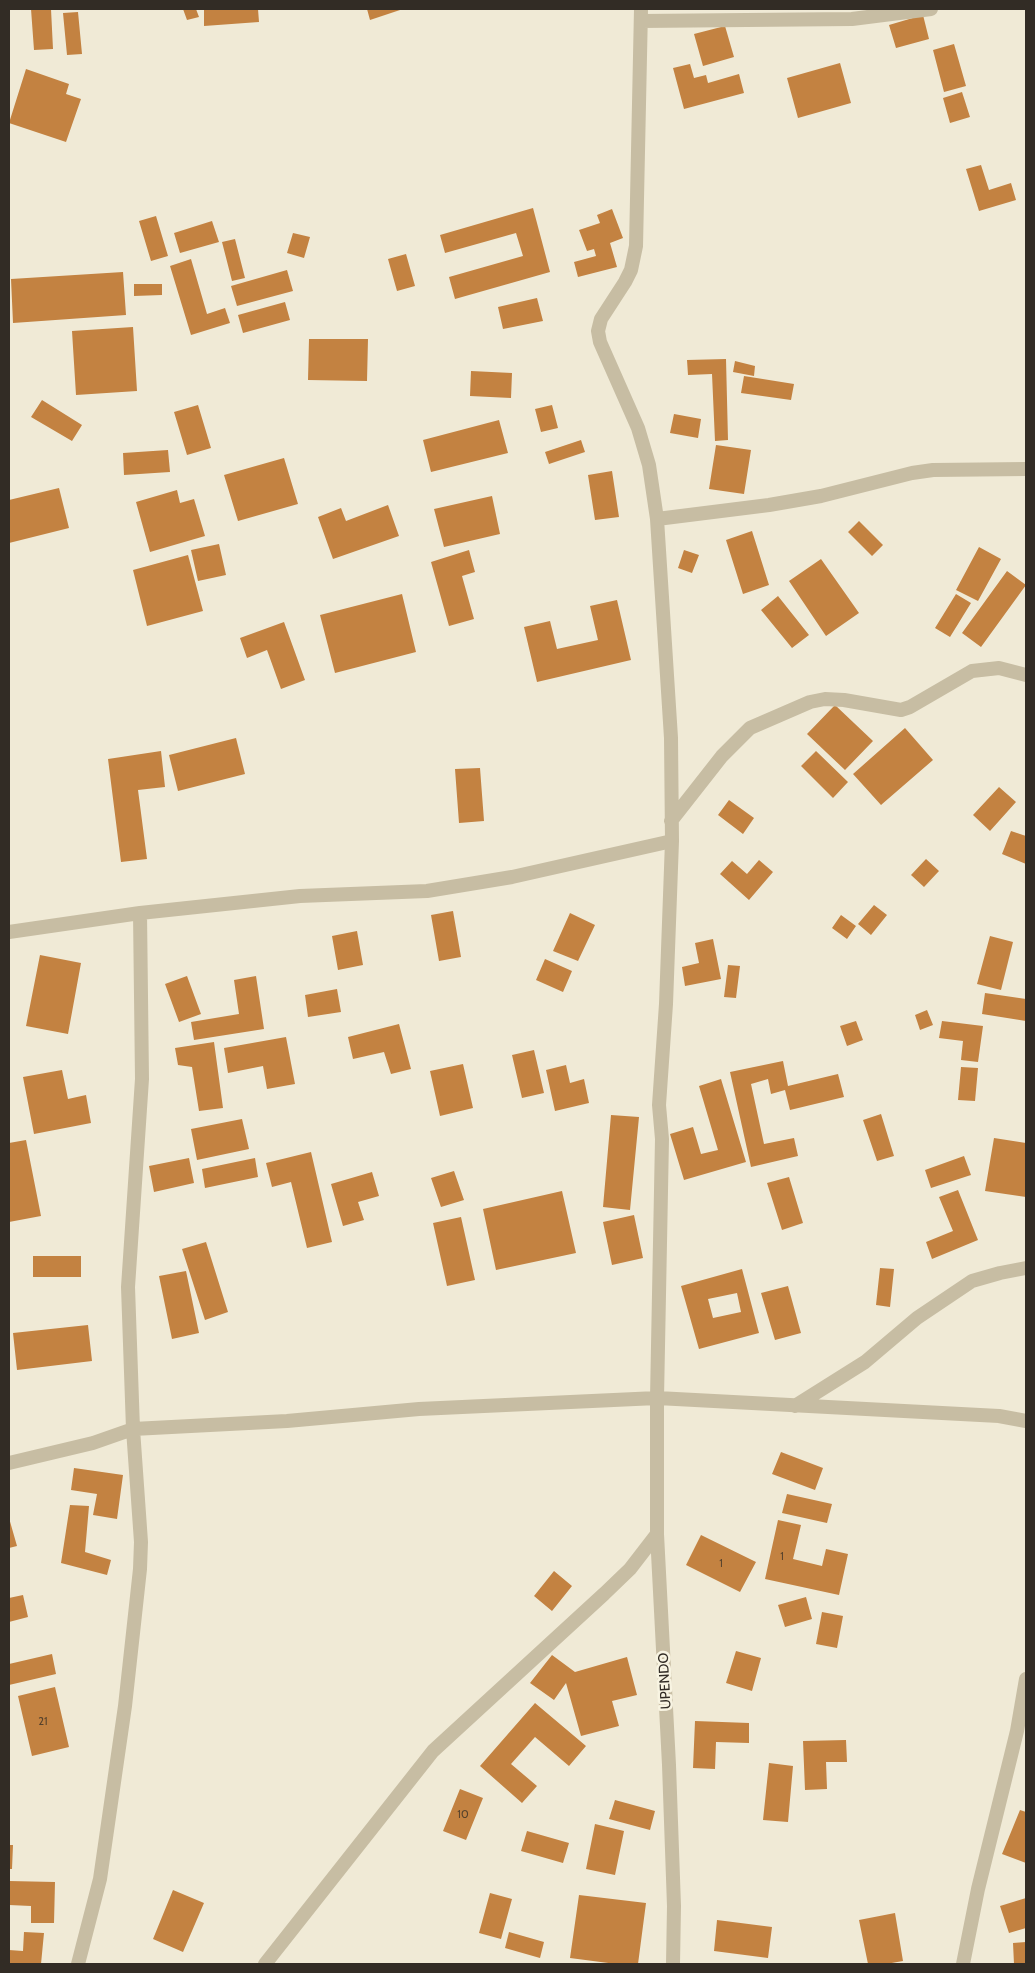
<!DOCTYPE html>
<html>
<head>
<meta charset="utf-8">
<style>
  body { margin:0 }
  #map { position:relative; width:1035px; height:1973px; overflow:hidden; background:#f0ead6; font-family:Cabin,sans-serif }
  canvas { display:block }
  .frame { position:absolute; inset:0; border:10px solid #322c25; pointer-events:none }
</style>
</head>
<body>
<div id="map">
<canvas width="1035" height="1973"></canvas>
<div class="frame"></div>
</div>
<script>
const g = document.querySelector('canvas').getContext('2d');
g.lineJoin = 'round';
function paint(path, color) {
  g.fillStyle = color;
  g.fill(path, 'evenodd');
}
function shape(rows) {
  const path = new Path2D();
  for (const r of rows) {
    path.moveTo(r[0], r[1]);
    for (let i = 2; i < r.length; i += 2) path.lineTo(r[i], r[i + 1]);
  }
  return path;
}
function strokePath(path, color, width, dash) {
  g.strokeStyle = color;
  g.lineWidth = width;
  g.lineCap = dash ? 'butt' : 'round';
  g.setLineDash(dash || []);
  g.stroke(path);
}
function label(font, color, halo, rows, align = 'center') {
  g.font = font + ' Cabin,sans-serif';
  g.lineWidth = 5;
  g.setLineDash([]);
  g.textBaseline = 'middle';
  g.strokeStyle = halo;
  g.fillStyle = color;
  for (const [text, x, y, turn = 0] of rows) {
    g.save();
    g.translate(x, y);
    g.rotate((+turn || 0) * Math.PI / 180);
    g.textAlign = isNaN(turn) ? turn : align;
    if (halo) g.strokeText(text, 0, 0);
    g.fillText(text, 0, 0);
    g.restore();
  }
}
const building = shape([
  [31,9,51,9,53,49,34,50],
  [183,9,196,9,199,17,187,20],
  [204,9,258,9,259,22,204,26],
  [367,9,403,9,370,20],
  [78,12,82,54,67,55,63,13],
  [923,15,929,39,896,48,889,25],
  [725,26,734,57,703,66,694,34],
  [954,44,966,86,944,92,933,50],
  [840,63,851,103,798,118,787,78],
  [690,64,694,78,706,75,708,83,739,74,744,93,684,109,673,68],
  [26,69,69,84,66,94,81,99,66,142,9,123],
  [962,92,970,117,950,123,943,98],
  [981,165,989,190,1011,183,1016,200,979,211,966,169],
  [533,208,550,272,455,299,449,277,523,256,516,233,445,253,440,235],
  [612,209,623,238,610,243,617,267,578,277,574,262,596,256,594,249,587,251,579,230,600,223,597,215],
  [156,216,168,256,151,261,139,221],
  [212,221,219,242,180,253,174,233],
  [293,233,310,237,304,258,287,253],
  [235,239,245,278,232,281,222,242],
  [406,254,415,286,397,291,388,259],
  [191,259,207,314,225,308,230,323,191,335,170,266],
  [287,270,293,291,237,306,231,286],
  [123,272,126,315,13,323,11,279],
  [134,284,162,284,162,295,134,296],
  [537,298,543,321,503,329,498,307],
  [285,302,290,320,243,333,238,315],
  [133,327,137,391,76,395,72,331],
  [309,339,368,339,367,381,308,380],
  [726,359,728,440,715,441,712,374,688,375,687,360],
  [735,361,755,366,754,376,733,372],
  [471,371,512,373,511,398,470,396],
  [744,376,794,384,791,400,741,393],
  [42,400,82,425,72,441,31,417],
  [198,405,211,448,187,455,174,412],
  [552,405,558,428,541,432,535,409],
  [674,414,701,419,698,438,670,433],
  [499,420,508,453,431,472,423,440],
  [581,440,585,452,549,464,545,452],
  [716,445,751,450,744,494,709,489],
  [168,450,170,472,124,475,123,453],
  [284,458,298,504,238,521,224,475],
  [612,471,619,517,595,520,588,475],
  [59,488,69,528,9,543,9,500],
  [177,490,180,503,194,499,205,536,150,552,136,502],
  [492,496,500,534,444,547,434,509],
  [388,505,399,536,333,559,318,517,341,508,346,521],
  [859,521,883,545,872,556,848,532],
  [752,531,769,585,743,594,726,540],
  [219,544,226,575,198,581,191,550],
  [979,547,1001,559,978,601,956,590],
  [469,550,475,572,462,576,474,619,449,626,431,562],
  [684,550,699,555,692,573,678,568],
  [188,555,203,611,147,626,133,570],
  [821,559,859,613,826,636,789,581],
  [1007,571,1026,585,981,647,962,633],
  [402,594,416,652,335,673,320,615],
  [956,594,971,603,950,637,935,628],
  [778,596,809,635,792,648,761,610],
  [617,600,631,660,537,682,524,627,550,621,557,649,598,640,590,606],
  [284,622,305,680,281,689,267,650,247,658,240,638],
  [835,705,873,741,845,770,807,734],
  [905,728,933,760,881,805,853,774],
  [236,738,245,774,178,791,169,755],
  [161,751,165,787,138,790,147,859,121,862,108,759],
  [816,751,848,782,833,798,801,766],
  [480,768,484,821,459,823,455,769],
  [999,787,1016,802,990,831,973,815],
  [729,800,754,818,743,834,718,815],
  [1011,831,1026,836,1026,864,1002,854],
  [926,859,939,871,924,887,911,875],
  [759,860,773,872,749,900,720,874,732,861,747,874],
  [874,905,887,915,871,935,858,924],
  [453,911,461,957,439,961,431,915],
  [570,913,595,925,578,961,553,951],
  [841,915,856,926,847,939,832,928],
  [357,931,363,965,338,970,332,936],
  [990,936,1013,942,1001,990,977,984],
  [713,939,721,979,685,986,682,967,699,963,695,943],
  [40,955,81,963,68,1034,26,1026],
  [545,959,572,971,563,992,536,980],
  [728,965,740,966,736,998,724,997],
  [187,976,201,1014,179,1022,165,984],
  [256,976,264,1029,194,1040,191,1022,239,1014,234,980],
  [337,989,341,1012,308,1017,305,995],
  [985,993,1026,999,1026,1021,982,1014],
  [927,1010,933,1025,920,1030,915,1015],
  [856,1021,863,1040,847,1046,840,1026],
  [942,1021,983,1026,978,1062,961,1060,963,1041,939,1038],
  [399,1024,411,1069,391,1074,384,1052,353,1059,348,1037],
  [286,1037,295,1084,267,1089,263,1066,228,1073,224,1048],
  [214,1042,223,1108,199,1111,192,1067,178,1065,175,1048],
  [534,1050,544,1093,522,1098,512,1055],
  [783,1061,788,1086,838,1074,844,1097,790,1110,785,1090,771,1094,768,1079,751,1084,764,1144,794,1138,798,1156,751,1167,730,1072],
  [463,1064,473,1108,440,1116,430,1071],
  [566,1065,570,1083,584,1079,589,1103,555,1111,546,1070],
  [961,1067,978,1068,975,1101,958,1100],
  [62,1070,68,1099,86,1095,91,1123,34,1134,23,1077],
  [721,1079,746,1162,684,1180,670,1134,693,1127,701,1154,718,1150,699,1086],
  [881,1114,894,1156,877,1161,863,1120],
  [611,1115,639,1117,630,1210,603,1207],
  [242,1119,249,1149,197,1160,191,1129],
  [994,1138,1026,1143,1026,1197,985,1191],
  [26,1140,41,1216,9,1222,9,1143],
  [311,1152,332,1242,307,1248,291,1182,272,1187,266,1163],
  [964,1156,971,1175,931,1188,925,1170],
  [189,1158,194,1183,154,1192,149,1166],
  [255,1158,258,1177,205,1188,202,1169],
  [454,1171,464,1200,441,1207,431,1178],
  [372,1172,379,1196,358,1202,364,1220,343,1226,331,1184],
  [789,1177,803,1223,782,1230,767,1183],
  [958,1190,978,1240,932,1259,926,1242,953,1231,939,1197],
  [562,1191,576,1253,496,1270,483,1209],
  [634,1215,643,1258,612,1265,603,1222],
  [461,1217,475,1280,447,1286,433,1223],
  [206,1242,228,1312,205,1320,182,1249],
  [33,1256,81,1256,81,1277,33,1277],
  [880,1268,894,1269,890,1307,876,1305],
  [742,1269,759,1333,699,1349,681,1286],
  [737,1293,741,1312,713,1318,708,1299],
  [186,1271,199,1333,172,1339,159,1276],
  [788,1286,801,1333,775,1340,761,1293],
  [88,1325,92,1361,17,1370,13,1333],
  [781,1452,823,1468,815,1490,772,1474],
  [74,1468,123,1475,117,1519,93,1515,97,1494,71,1490],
  [787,1494,832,1504,827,1523,782,1513],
  [70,1505,89,1506,85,1552,111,1560,107,1575,61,1563],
  [9,1518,17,1546,9,1548],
  [778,1520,801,1525,793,1559,822,1566,826,1549,848,1554,839,1595,765,1579],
  [701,1535,756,1562,740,1592,686,1565],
  [554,1571,572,1586,552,1611,534,1596],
  [23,1595,28,1617,9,1622,9,1598],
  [806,1597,812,1619,785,1627,778,1605],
  [822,1612,843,1616,837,1648,816,1644],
  [736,1651,761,1658,752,1691,726,1683],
  [52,1654,56,1674,9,1685,9,1664],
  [552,1655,575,1672,627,1657,637,1695,612,1701,619,1726,581,1736,566,1683,554,1700,530,1683],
  [55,1687,69,1747,32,1756,18,1696],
  [535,1703,586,1746,569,1766,535,1737,511,1764,537,1786,522,1803,480,1766],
  [695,1721,749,1723,749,1743,716,1742,715,1769,693,1768],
  [846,1740,847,1762,826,1762,827,1789,805,1790,803,1741],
  [769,1763,793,1766,788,1822,763,1820],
  [460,1789,483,1798,466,1840,443,1831],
  [615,1800,655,1811,650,1830,609,1819],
  [1020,1810,1026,1812,1026,1863,1002,1854],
  [595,1824,624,1831,615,1875,586,1869],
  [527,1831,569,1843,563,1863,521,1851],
  [9,1845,13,1845,12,1869,9,1869],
  [9,1881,55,1882,54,1923,31,1923,31,1906,9,1905],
  [173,1890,204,1903,183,1952,153,1939],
  [490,1893,512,1899,501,1939,479,1933],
  [579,1895,646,1903,638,1964,616,1964,570,1958],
  [1026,1898,1026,1928,1009,1933,1000,1906],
  [895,1913,903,1961,886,1964,868,1964,859,1920],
  [717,1920,772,1927,768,1958,714,1951],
  [24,1932,44,1933,41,1964,9,1964,9,1950,23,1951],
  [509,1932,544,1942,540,1958,505,1948],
  [1026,1942,1026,1964,1014,1964,1013,1943]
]);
const minor = shape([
  [641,9,636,246,631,270,625,282,601,319,598,331,600,342,638,428,649,465,657,519,671,738,672,841,666,1004,659,1105,662,1139,657,1398,657,1534,669,1765,674,1906,673,1964],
  [641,21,852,19,931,9],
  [657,519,769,505,821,496,912,473,933,470,1026,469],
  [671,821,722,756,750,728,810,702,825,699,844,700,901,710,910,707,972,671,999,668,1026,675],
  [9,932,140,913,300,896,427,891,512,877,672,841],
  [795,1406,865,1362,917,1318,972,1281,1000,1273,1026,1268],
  [9,1463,93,1443,133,1429,287,1421,419,1409,657,1398,999,1416,1026,1421],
  [78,1964,100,1879,125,1706,140,1569,141,1542,133,1429,128,1287,142,1079,140,913],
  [265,1964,433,1751,604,1594,630,1569,657,1534],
  [963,1964,978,1889,1017,1731,1026,1679]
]);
const numberNames = [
  ["1",782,1557],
  ["1",721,1564],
  ["21",43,1722],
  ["10",463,1815]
];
const streetNames = [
  ["UPENDO",665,1681,-93]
];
paint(building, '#c38241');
strokePath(minor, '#c7bda3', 14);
label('11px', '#56422c', null, numberNames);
label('14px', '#322c25', '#f8f4e2', streetNames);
</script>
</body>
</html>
